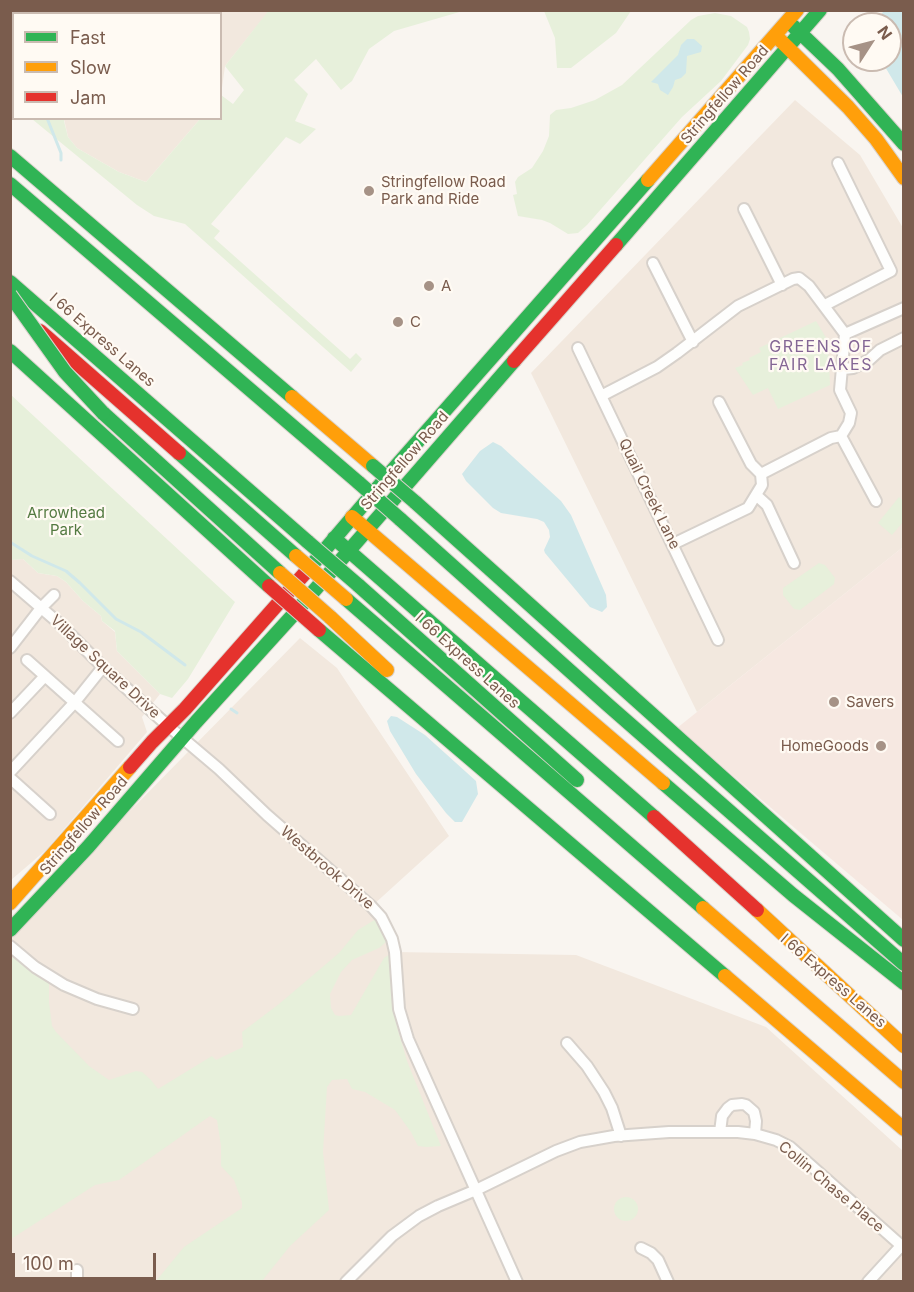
<!DOCTYPE html>
<html>
<head>
<meta charset="utf-8">
<style>
  body { margin:0 }
  #map { position:relative; width:914px; height:1292px; overflow:hidden; background:#f9f5f0; font-family:Inter,sans-serif }
  canvas { display:block }
  .frame { position:absolute; inset:0; border:12px solid #7a5c4d; pointer-events:none }
  .legend { position:absolute; left:12px; top:12px; width:210px; height:108px; box-sizing:border-box; background:#fffaf3; border:2px solid #cabbb1; margin:0; padding:8px 10px; list-style:none; font-size:18px; color:#7a5c4d }
  .legend li { display:flex; align-items:center; gap:12px; height:30px }
  .legend b { width:30px; border:2px solid #cabbb1 }
  .north { position:absolute; left:842px; top:12px; width:60px; height:60px; box-sizing:border-box; background:#fffaf3; border:2px solid #cabbb1; border-radius:50%; rotate:54deg; font-size:16px; font-weight:700; line-height:24px; text-align:center; color:#7a5c4d }
  .north::after { content:''; display:block; margin:auto; width:21px; height:27px; background:#a69286; clip-path:polygon(50% 0,100% 100%,50% 72%,0 100%) }
  .scale { position:absolute; left:12px; top:1253px; width:144px; height:27px; box-sizing:border-box; border:3px solid #7a5c4d; border-top:0; padding-left:8px; font-size:18px; line-height:21px; white-space:nowrap; color:#7a5c4d; -webkit-text-stroke:4px #fffaf3; paint-order:stroke }
</style>
</head>
<body>
<div id="map">
<canvas width="914" height="1292"></canvas>
<div class="frame"></div>
<ul class="legend">
<li><b style="height:8px;background:#30b455"></b>Fast</li>
<li><b style="height:8px;background:#ff9f0a"></b>Slow</li>
<li><b style="height:8px;background:#e5322d"></b>Jam</li>
</ul>
<div class="north">N</div>
<div class="scale">100 m</div>
</div>
<script>
const g = document.querySelector('canvas').getContext('2d');
g.lineJoin = 'round';
function paint(path, color) {
  g.fillStyle = color;
  g.fill(path, 'evenodd');
}
function shape(rows) {
  const path = new Path2D();
  for (const r of rows) {
    if (r.length === 3) {
      path.moveTo(r[0] + r[2], r[1]);
      path.arc(r[0], r[1], r[2], 0, 2 * Math.PI);
      continue;
    }
    path.moveTo(r[0], r[1]);
    for (let i = 2; i < r.length; i += 2) path.lineTo(r[i], r[i + 1]);
  }
  return path;
}
function strokePath(path, color, width, dash) {
  g.strokeStyle = color;
  g.lineWidth = width;
  g.lineCap = dash ? 'butt' : 'round';
  g.setLineDash(dash || []);
  g.stroke(path);
}
function label(font, color, halo, rows, align = 'center') {
  g.font = font + ' Inter,sans-serif';
  g.lineWidth = 4.5;
  g.setLineDash([]);
  g.textBaseline = 'middle';
  g.strokeStyle = halo;
  g.fillStyle = color;
  for (const [text, x, y, turn = 0] of rows) {
    g.save();
    g.translate(x, y);
    g.rotate((+turn || 0) * Math.PI / 180);
    g.textAlign = isNaN(turn) ? turn : align;
    if (halo) g.strokeText(text, 0, 0);
    g.fillText(text, 0, 0);
    g.restore();
  }
}
const residential = shape([
  [52,11,269,11,225,66,221,95,220,14,54,14],
  [795,100,860,155,903,228,903,547,697,712,531,373],
  [64,119,200,119,146,182,119,172,77,148,68,137],
  [23,559,38,573,57,576,66,582,83,601,101,616,102,621,115,632,117,651,160,694,142,717,147,732,46,850,11,880,10,560],
  [300,638,337,668,449,836,372,906,395,952,576,955,766,1027,903,1151,903,1281,11,1282,11,932]
]);
const commercial = shape([
  [903,547,903,920,677,728]
]);
const green = shape([
  [269,10,463,11,394,31,369,49,352,81,341,90,316,59,294,80,308,94,295,121,316,129,300,144,286,137,211,224,220,231,214,238,350,359,356,353,362,359,351,372,185,224,154,216,137,205,32,119,65,119,64,121,68,137,77,148,119,172,146,182,200,119,220,118,221,95,233,104,244,90,225,66],
  [10,11,52,11,54,13,14,14,13,102,10,99],
  [544,11,544,10,631,11,616,33,571,68,557,68,555,38],
  [715,13,731,16,747,27,749,32,750,39,748,45,721,81,682,117,587,225,578,233,568,234,550,223,542,220,518,216,513,195,517,194,515,182,518,177,532,168,543,151,549,136,550,115,556,110,571,108,595,100,622,85,691,20,698,16],
  [816,321,828,341,830,385,778,409,768,388,753,395,735,368,743,365,742,363,750,360,749,358,761,352,759,348],
  [10,394,235,602,188,679,172,698,160,694,117,651,115,631,102,621,101,616,83,601,66,582,57,576,38,573,23,559,11,560],
  [899,497,903,501,903,522,892,535,878,523],
  [819,563,825,565,835,578,834,584,800,610,794,609,783,595,783,588],
  [376,919,386,939,386,942,379,948,352,960,341,972,330,994,331,1008,335,1015,339,1016,351,1015,384,958,387,956,389,955,397,1027,407,1061,441,1146,426,1147,418,1146,411,1132,395,1110,365,1092,352,1089,347,1079,332,1080,327,1087,323,1152,329,1210,290,1246,262,1281,156,1281,184,1247,242,1208,242,1202,234,1180,221,1166,221,1146,217,1120,210,1116,119,1180,95,1185,11,1239,11,957,17,960,49,983,49,1002,52,1026,56,1032,89,1066,109,1080,136,1071,142,1072,151,1080,158,1089,212,1056,216,1060,243,1047,242,1032,279,1004,339,953,358,930],
  [626,1209,12]
]);
const water = shape([
  [884,11,903,11,903,97,881,60,890,60,890,24,872,24],
  [687,39,694,39,702,46,701,52,687,56,686,73,681,78,675,80,673,87,668,95,660,90,658,84,651,82,678,55,681,45],
  [493,442,501,446,561,501,571,515,606,595,607,607,602,612,590,607,545,553,544,550,550,537,549,530,544,522,537,519,501,513,493,508,466,481,462,474,480,451],
  [391,716,397,717,425,735,476,781,478,794,462,822,455,822,446,813,416,774,390,731,387,721]
]);
const stream = shape([
  [10,34,14,38],
  [47,118,61,153,61,160],
  [10,542,32,556,66,571,80,583,116,619,141,632,185,665],
  [231,709,237,713]
]);
const street = shape([
  [181,14,183,10],
  [744,209,782,285],
  [653,263,693,342],
  [825,305,891,271,838,163],
  [845,334,904,308],
  [578,348,718,640],
  [843,369,853,368,869,360,880,350,904,338],
  [601,396,657,367,677,353,738,306,793,279,799,278,809,286,845,334],
  [719,402,751,464,761,474],
  [841,436,876,501],
  [756,495,767,505,794,563],
  [673,544,748,508,762,485,761,474,831,438,841,436,849,423,851,413,840,390,845,334],
  [10,581,61,625,103,667,167,725,219,769,267,815,371,906,381,917,392,939,395,952,399,1009,408,1039,517,1282],
  [10,648,41,608,54,595],
  [27,660,118,741],
  [10,713,45,676],
  [10,772,75,702,103,667],
  [10,778,50,814],
  [10,946,35,967,64,985,97,999,133,1009],
  [567,1043,587,1066,604,1092,612,1108,621,1136],
  [720,1132,722,1116,728,1108,732,1105,742,1104,746,1105,754,1112,756,1121,755,1134],
  [641,1248,651,1253,658,1260,668,1282],
  [77,1270,77,1282],
  [346,1282,392,1236,419,1216,438,1206,476,1190,556,1151,580,1142,614,1136,669,1132,738,1132,755,1134,776,1140,790,1147,904,1248],
  [868,1282,901,1246]
]);
const fast = shape([
  [793,26,838,69,904,144],
  [10,156,292,397],
  [10,184,359,483],
  [616,245,820,10],
  [10,282,308,542],
  [10,351,269,586],
  [103,413,280,573],
  [179,453,296,556],
  [415,502,904,940],
  [400,519,608,705,904,964],
  [334,538,654,817],
  [305,573,397,465,648,180],
  [358,585,577,780],
  [346,599,703,908],
  [319,630,725,976],
  [663,783,793,895,904,983],
  [10,930,88,847,196,722,293,615,514,361]
]);
const slow = shape([
  [780,40,848,107,876,139,904,178],
  [648,180,797,10],
  [292,397,373,466],
  [352,517,663,783],
  [330,617,387,670],
  [10,903,130,767],
  [703,908,904,1082],
  [757,910,904,1046],
  [725,976,904,1129]
]);
const jam = shape([
  [40,331,179,453],
  [514,361,616,245],
  [130,767,152,742,185,709,305,573],
  [654,817,757,910]
]);
const fastBridge = shape([
  [10,295,65,372,103,413],
  [373,466,415,502],
  [359,483,400,519],
  [308,542,358,585]
]);
const slowBridge = shape([
  [296,556,346,599],
  [280,573,330,617]
]);
const jamBridge = shape([
  [269,586,319,630]
]);
const markers = [
  [369,191,6,"#a69286"],
  [429,286,6,"#a69286"],
  [398,322,6,"#a69286"],
  [834,702,6,"#a69286"],
  [881,746,6,"#a69286"]
];
const streetNames = [
  ["Stringfellow Road",725,95,-49],
  ["I 66 Express Lanes",102,340,41],
  ["Stringfellow Road",405,461,-49],
  ["Quail Creek Lane",649,494,64],
  ["I 66 Express Lanes",467,661,42],
  ["Village Square Drive",105,667,43],
  ["Stringfellow Road",84,826,-49],
  ["Westbrook Drive",327,868,41],
  ["I 66 Express Lanes",833,981,41],
  ["Collin Chase Place",831,1187,40]
];
const poiNames = [
  ["Stringfellow Road",381,182],
  ["Park and Ride",381,199],
  ["A",441,286],
  ["C",410,322],
  ["Savers",846,702],
  ["HomeGoods",869,746,"right"]
];
const parkNames = [
  ["Arrowhead",66,513],
  ["Park",66,530]
];
const neighbourhoodNames = [
  ["GREENS OF",821,347],
  ["FAIR LAKES",821,365]
];
paint(residential, '#f2e8de');
paint(commercial, '#f6e8e1');
paint(green, '#e7f0db');
paint(water, '#d0e8ea');
strokePath(stream, '#d0e8ea', 3);
strokePath(street, '#d7d1cb', 14);
strokePath(fast, '#d9d2cb', 16);
strokePath(slow, '#d9d2cb', 16);
strokePath(jam, '#d9d2cb', 16);
strokePath(street, '#fefefd', 10);
strokePath(fast, '#30b455', 14);
strokePath(slow, '#ff9f0a', 14);
strokePath(jam, '#e5322d', 14);
strokePath(fastBridge, '#dad1cc', 16, []);
strokePath(slowBridge, '#dad1cc', 16, []);
strokePath(jamBridge, '#dad1cc', 16, []);
strokePath(fastBridge, '#30b455', 14);
strokePath(slowBridge, '#ff9f0a', 14);
strokePath(jamBridge, '#e5322d', 14);
for (const [x, y, r, color] of markers) {
  const dot = new Path2D();
  dot.arc(x, y, r, 0, 2 * Math.PI);
  g.fillStyle = color;
  g.fill(dot);
  strokePath(dot, '#fffaf3', 2);
}
label('15px', '#7a5c4d', '#fffaf3', streetNames);
label('15px', '#7a5c4d', '#fffaf3', poiNames, 'left');
label('15px', '#537a41', '#fffaf3', parkNames);
g.letterSpacing = '1.5px';
label('16px', '#846695', '#fffaf3', neighbourhoodNames);
g.letterSpacing = '0px';
</script>
</body>
</html>
